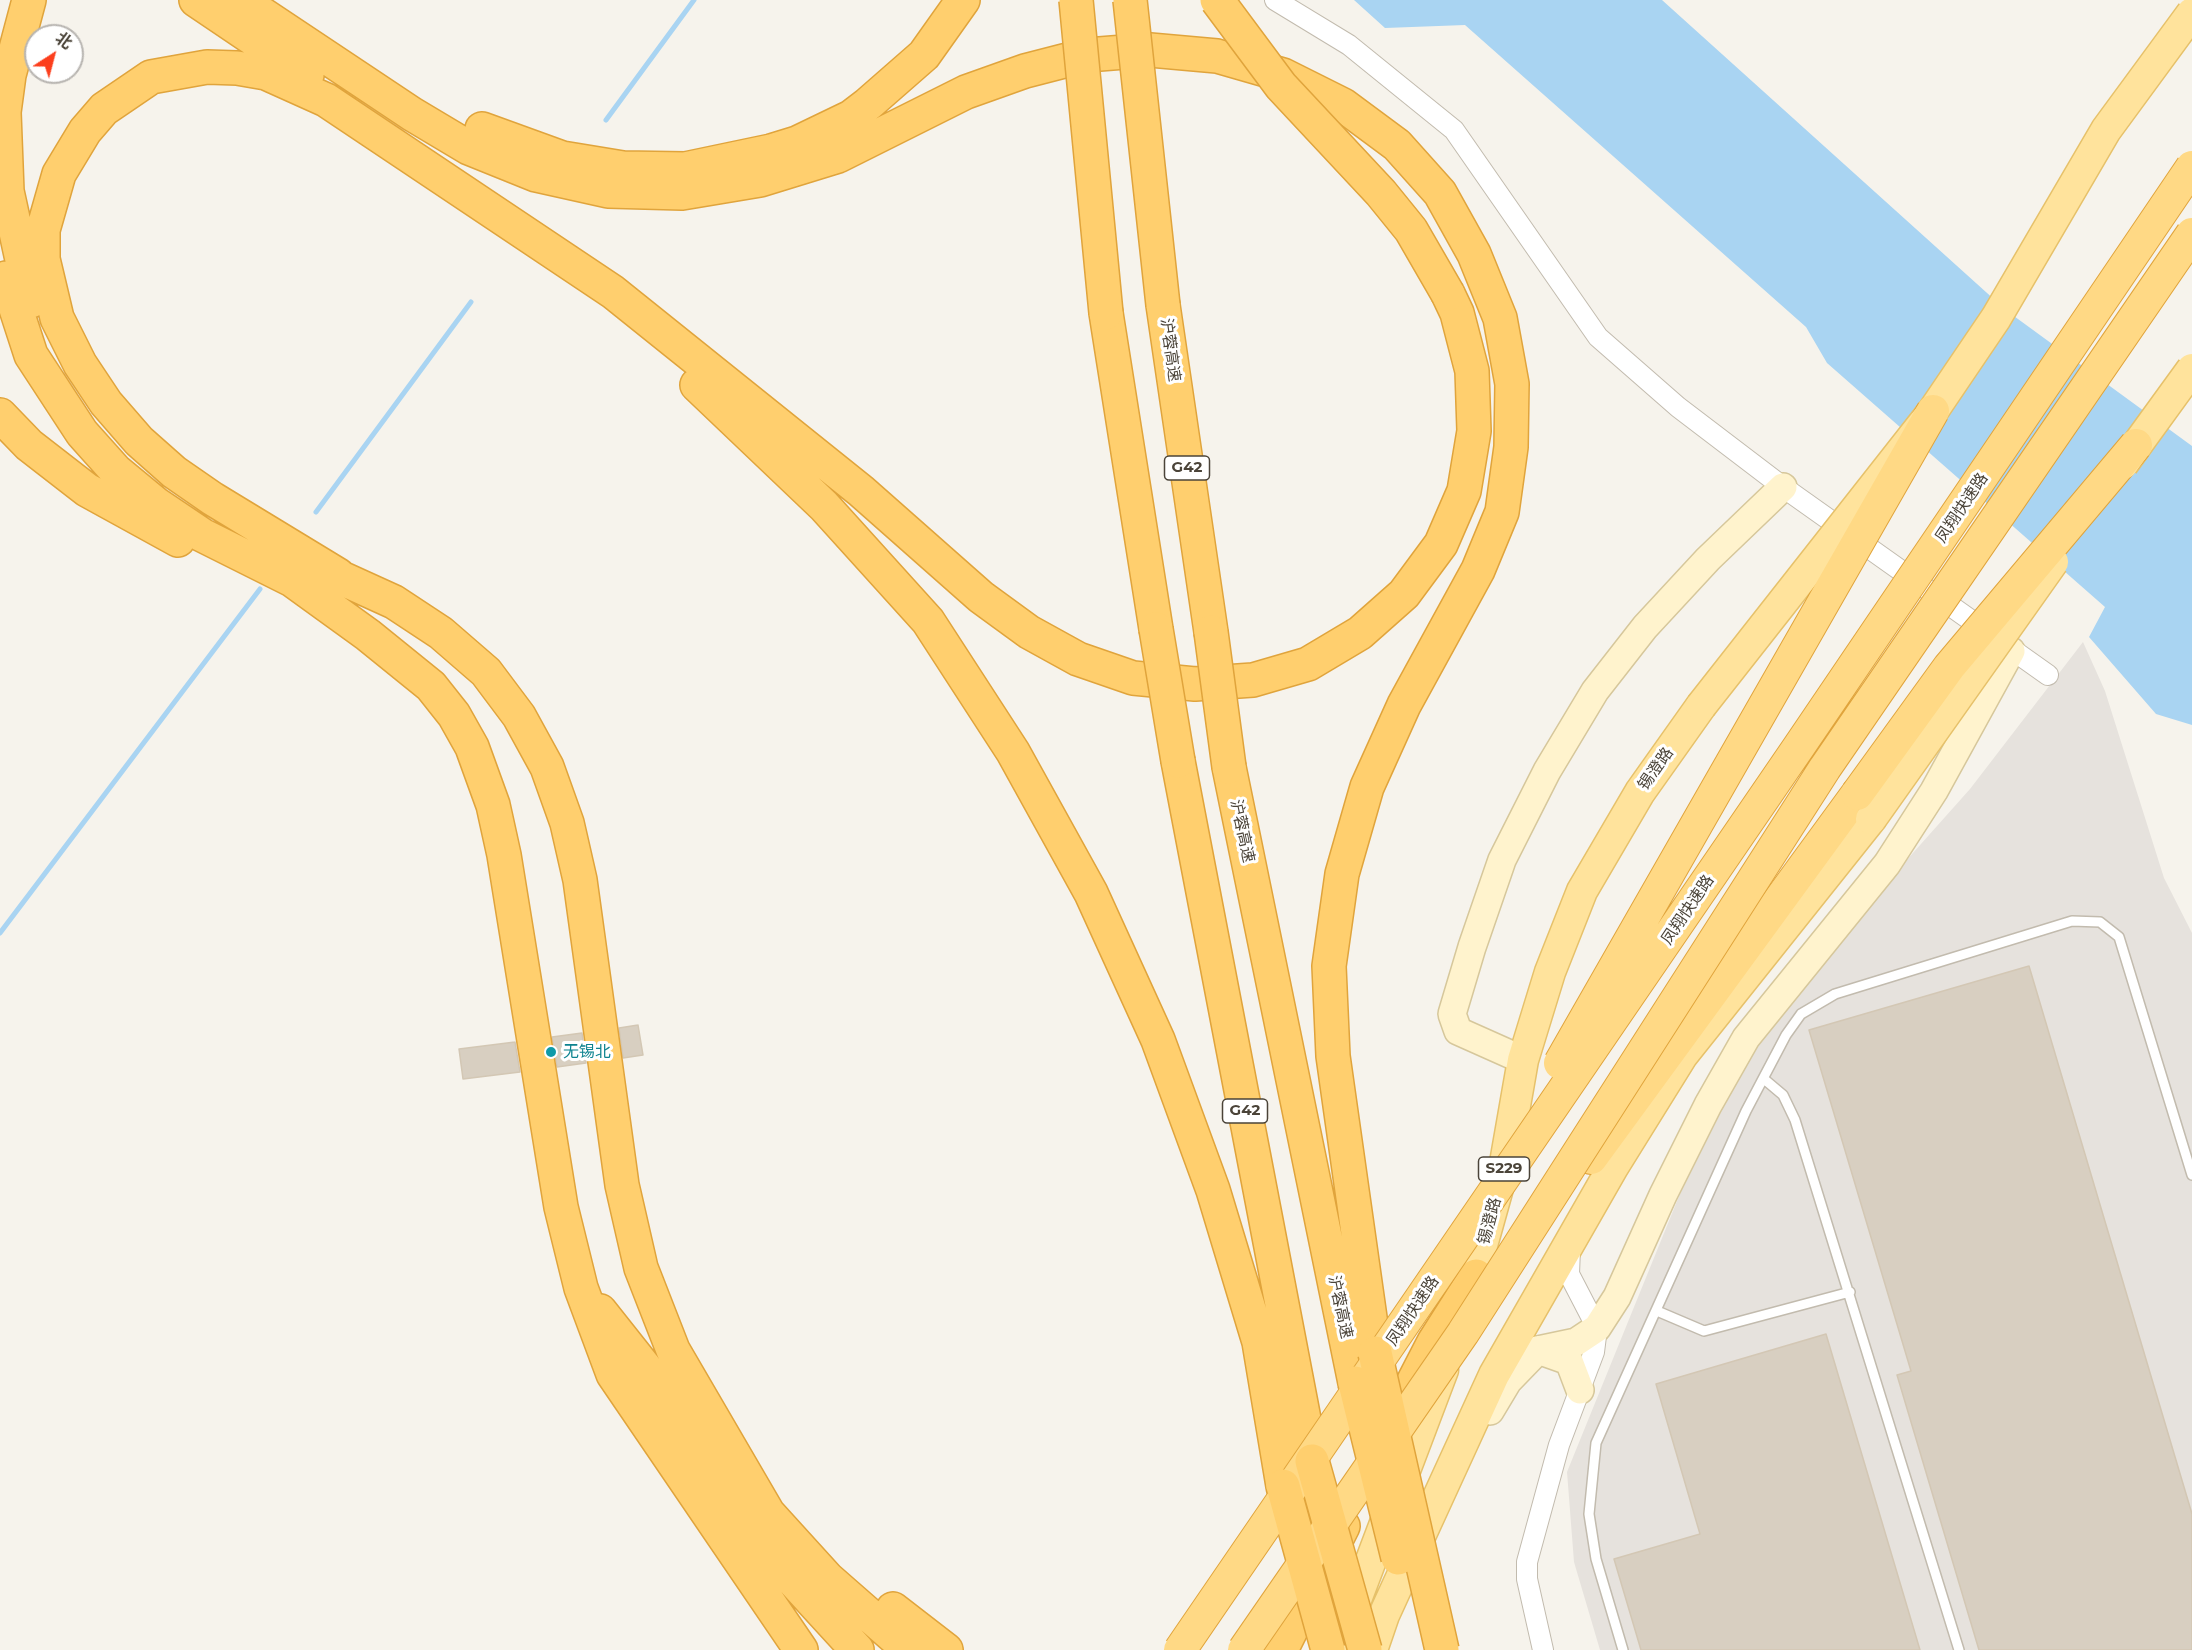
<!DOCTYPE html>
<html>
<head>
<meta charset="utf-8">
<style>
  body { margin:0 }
  #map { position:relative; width:2192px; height:1650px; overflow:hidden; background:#f6f3ec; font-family:Montserrat,"Noto Sans SC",sans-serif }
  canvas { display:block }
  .north { position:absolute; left:24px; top:24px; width:60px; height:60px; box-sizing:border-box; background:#fff; border:2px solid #b7b4b0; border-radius:50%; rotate:36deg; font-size:16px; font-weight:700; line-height:24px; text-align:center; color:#4b4439 }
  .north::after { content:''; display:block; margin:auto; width:21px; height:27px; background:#fc3f1d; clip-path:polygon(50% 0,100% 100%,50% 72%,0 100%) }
</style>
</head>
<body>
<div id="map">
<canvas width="2192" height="1650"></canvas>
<div class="north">北</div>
</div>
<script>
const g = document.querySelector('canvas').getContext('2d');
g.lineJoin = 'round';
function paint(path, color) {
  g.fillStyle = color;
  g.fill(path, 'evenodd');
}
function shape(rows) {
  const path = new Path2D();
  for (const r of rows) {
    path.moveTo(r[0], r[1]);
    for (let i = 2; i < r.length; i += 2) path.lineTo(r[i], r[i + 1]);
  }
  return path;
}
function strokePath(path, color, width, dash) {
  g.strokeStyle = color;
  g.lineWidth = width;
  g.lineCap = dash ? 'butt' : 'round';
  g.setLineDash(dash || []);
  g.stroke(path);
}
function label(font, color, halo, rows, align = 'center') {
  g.font = font + ' Montserrat,"Noto Sans SC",sans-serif';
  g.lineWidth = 6;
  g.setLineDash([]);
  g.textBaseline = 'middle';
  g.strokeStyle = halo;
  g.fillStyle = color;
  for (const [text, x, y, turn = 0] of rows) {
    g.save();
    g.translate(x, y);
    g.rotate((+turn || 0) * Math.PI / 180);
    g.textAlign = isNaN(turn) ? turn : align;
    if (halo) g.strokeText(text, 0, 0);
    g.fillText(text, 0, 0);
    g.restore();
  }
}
const industrial = shape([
  [2083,642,2105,691,2164,878,2192,933,2192,1650,1600,1650,1574,1562,1567,1472,1712,1115,1762,1026,1814,964,1970,789]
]);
const water = shape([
  [1354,0,1662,0,2007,311,2192,446,2192,725,2156,714,2089,637,2105,607,1827,363,1806,327,1465,25,1385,28]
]);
const stream = shape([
  [606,120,694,0],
  [316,512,471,302],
  [0,933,260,589]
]);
const building = shape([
  [2029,966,2192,1514,2192,1650,1979,1650,1897,1375,1911,1371,1809,1030,2029,966],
  [638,1025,643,1055,623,1058,619,1028,638,1025],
  [582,1033,586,1063,557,1067,552,1037,582,1033],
  [515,1042,520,1072,463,1079,459,1049,515,1042],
  [1826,1334,1920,1650,1641,1650,1614,1559,1700,1534,1656,1384,1826,1334]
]);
const service = shape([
  [1764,1079,1783,1095,1795,1120,1959,1650],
  [1657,1311,1704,1331,1850,1292],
  [1623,1650,1596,1559,1589,1514,1596,1443,1746,1111,1786,1035,1801,1014,1835,994,2072,921,2100,922,2119,937,2192,1175]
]);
const minor = shape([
  [1275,0,1349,45,1454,130,1598,337,1678,407,1783,487,2048,675],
  [1543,1650,1527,1579,1527,1562,1559,1445,1594,1352,1597,1328,1569,1274,1570,1249]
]);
const secondary = shape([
  [1523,1060,1458,1031,1452,1014,1472,947,1502,860,1547,771,1595,691,1645,627,1708,559,1783,487],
  [1538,1350,1576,1342,1597,1328,1617,1297,1663,1195,1708,1105,1746,1038,1887,864,1934,791,2011,651],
  [1490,1411,1508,1381,1538,1350,1569,1361,1580,1390]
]);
const primary = shape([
  [1467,1299,1505,1163,1523,1060,1550,972,1582,891,1640,792,1701,706],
  [1337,1650,1443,1370],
  [1372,1650,1384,1615,1494,1375,1613,1167,1682,1056,1871,819]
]);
const trunk = shape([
  [1591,1158,1857,794]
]);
const motorway = shape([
  [29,0,9,75,4,112,7,191,31,301],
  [196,0,307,75],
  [241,0,412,114,469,148,536,175,608,191,682,193,760,180,838,156,966,92,1025,71,1087,55,1150,50,1217,56,1283,75,1343,105,1397,145,1440,193,1474,254,1500,318,1512,384,1511,447,1502,512,1478,570,1404,705,1367,787,1342,874,1329,966,1333,1056,1375,1353],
  [482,129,562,158,623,168,685,169,771,151,797,143,851,117,868,104,924,55,963,0],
  [6,278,31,355,82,433,116,471,156,504,202,535,292,580,368,635,431,686,454,715,472,747,493,805,504,855,561,1207,581,1288,613,1374,801,1650],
  [1163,305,1211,632],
  [1106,313,1156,629],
  [697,385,824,506,928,621,1013,752,1091,893,1158,1040,1213,1190,1259,1342,1283,1486],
  [0,415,29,445,87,490,178,540],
  [317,567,394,602,441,633,486,672,519,716,547,767,567,823,580,880,622,1185,641,1268,673,1350,768,1513,828,1579,909,1650],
  [338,575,213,499,174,472,139,441,106,403,80,364,57,318,43,259,43,230,59,174,85,131,104,109,151,77,207,67,237,68,266,73,326,100,613,292,861,491,981,597,1029,632,1078,659,1133,678,1195,684,1253,680,1308,664,1360,633,1404,594,1441,544,1464,491,1474,431,1472,371,1457,313,1448,294],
  [1178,761,1312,1461],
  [1229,767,1355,1383],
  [600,1311,650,1374,731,1490],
  [1402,1404,1434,1342,1476,1276],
  [717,1474,748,1531,857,1650],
  [893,1609,946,1650],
  [1281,1650,1343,1526]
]);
const primaryBridge = shape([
  [2123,464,2192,369],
  [1701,706,1933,411,1996,318,2106,130,2192,13],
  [1871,819,2053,562]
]);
const trunkBridge = shape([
  [1857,794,1949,667,2136,445],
  [1560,1063,1933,411],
  [1180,1650,1800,745,2192,167],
  [1244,1650,1463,1333,1825,768,2192,234]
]);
const motorwayBridge = shape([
  [1076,0,1106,313],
  [1130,0,1163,305],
  [1217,0,1281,86,1381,193,1411,230,1448,294],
  [1156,629,1178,761],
  [1211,632,1229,767],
  [1375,1353,1442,1650],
  [1355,1383,1398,1558],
  [1312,1461,1365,1650],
  [1283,1486,1328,1650]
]);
const markers = [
  [551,1052,6,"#0f9aa8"]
];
const shields = [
  [1187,468,45],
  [1245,1111,45],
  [1504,1169,51]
];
const shieldNames = [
  ["G42",1187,468],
  ["G42",1245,1111],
  ["S229",1504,1169]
];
const streetNames = [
  ["沪蓉高速",1170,350,82],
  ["凤翔快速路",1962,508,-56],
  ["锡澄路",1656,769,-55],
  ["沪蓉高速",1242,831,78],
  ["凤翔快速路",1688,910,-56],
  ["锡澄路",1490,1221,-75],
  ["沪蓉高速",1340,1307,78],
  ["凤翔快速路",1413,1311,-56]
];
const cultureNames = [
  ["无锡北",563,1052]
];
paint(industrial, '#e6e2dd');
paint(water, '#a9d4f2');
strokePath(stream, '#a9d4f2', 5);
paint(building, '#d8cfc1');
strokePath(building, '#d3c7b4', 1.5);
strokePath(service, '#c2bbae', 12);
strokePath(minor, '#c2bbae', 22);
strokePath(secondary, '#d6c79b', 30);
strokePath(primary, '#e6c16a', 33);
strokePath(trunk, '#e0a43c', 34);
strokePath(motorway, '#e0a43c', 36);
strokePath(service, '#fff', 9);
strokePath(minor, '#fff', 20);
strokePath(secondary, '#fff3cd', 27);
strokePath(primary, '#ffe39c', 30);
strokePath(trunk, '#ffd985', 32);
strokePath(motorway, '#ffcf6e', 33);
strokePath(primaryBridge, '#e6c16a', 33, []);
strokePath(trunkBridge, '#e0a43c', 34, []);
strokePath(motorwayBridge, '#e0a43c', 36, []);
strokePath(primaryBridge, '#ffe39c', 30);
strokePath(trunkBridge, '#ffd985', 32);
strokePath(motorwayBridge, '#ffcf6e', 33);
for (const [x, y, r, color] of markers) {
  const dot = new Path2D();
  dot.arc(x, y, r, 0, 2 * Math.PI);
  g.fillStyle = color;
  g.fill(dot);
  strokePath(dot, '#fff', 2);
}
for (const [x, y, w] of shields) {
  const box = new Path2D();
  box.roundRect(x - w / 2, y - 12, w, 24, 4.5);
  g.fillStyle = '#fff';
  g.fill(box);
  strokePath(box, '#4b4439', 1.5);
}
label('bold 15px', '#4b4439', null, shieldNames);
label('16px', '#4b4439', '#fff', streetNames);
label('16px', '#0d838f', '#fff', cultureNames, 'left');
</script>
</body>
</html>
